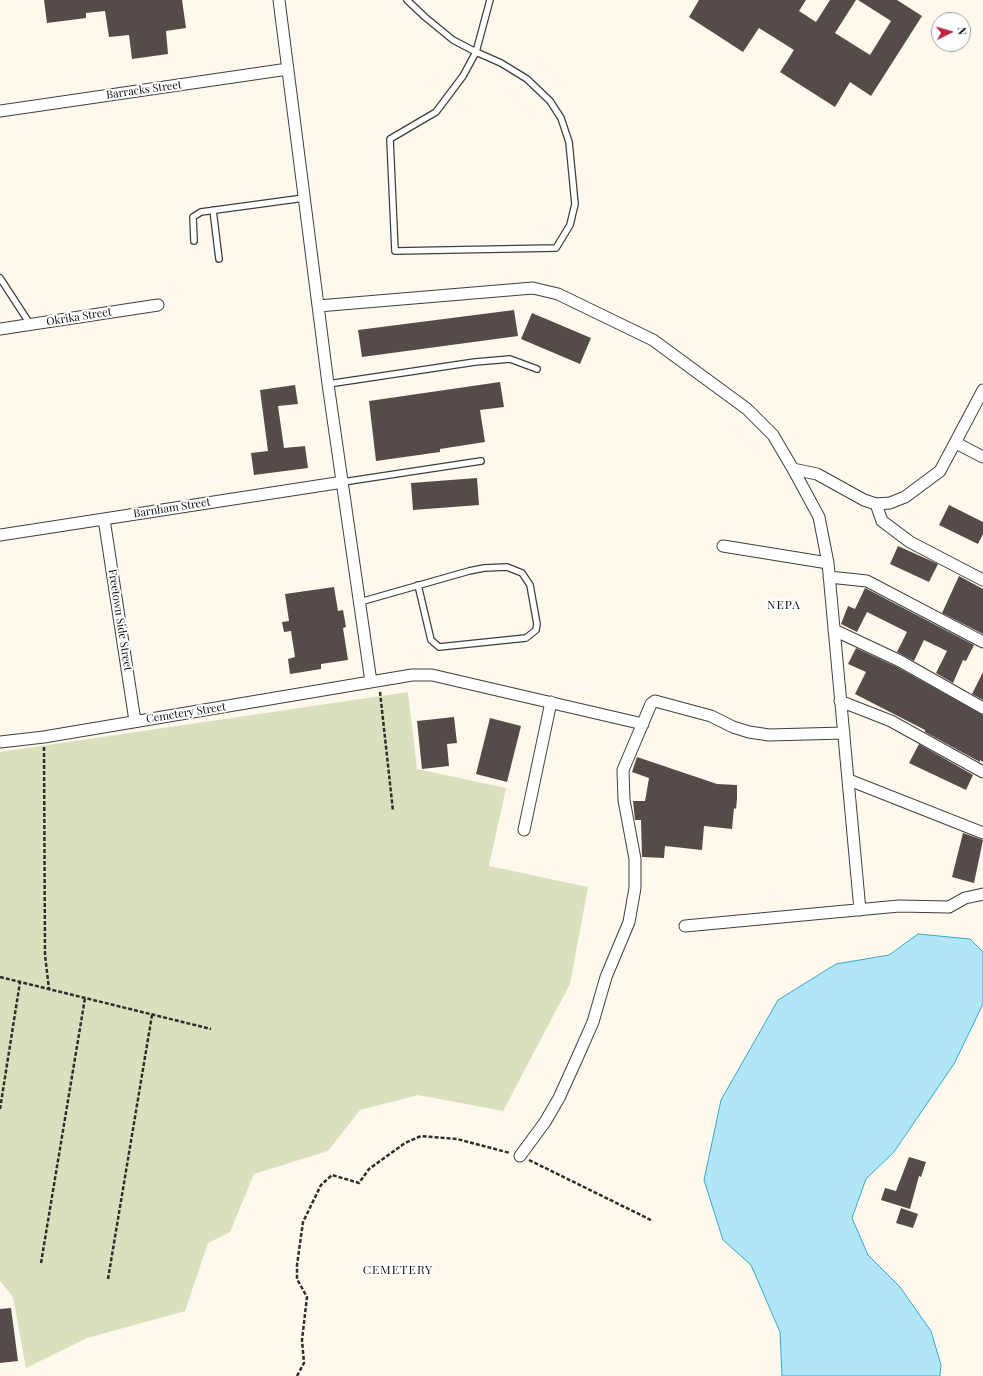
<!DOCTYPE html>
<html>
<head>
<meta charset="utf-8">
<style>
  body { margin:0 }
  #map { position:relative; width:983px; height:1376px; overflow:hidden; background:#fff8ec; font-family:"Playfair Display",serif }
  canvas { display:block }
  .north { position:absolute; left:931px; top:12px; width:40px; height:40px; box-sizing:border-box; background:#fff; border:1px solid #9e9e9e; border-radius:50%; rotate:85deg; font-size:11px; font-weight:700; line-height:16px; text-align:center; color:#0c0c0c }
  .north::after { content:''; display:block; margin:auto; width:14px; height:18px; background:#bc2442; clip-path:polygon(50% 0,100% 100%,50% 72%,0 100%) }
</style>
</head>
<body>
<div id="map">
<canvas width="983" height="1376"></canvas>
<div class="north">N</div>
</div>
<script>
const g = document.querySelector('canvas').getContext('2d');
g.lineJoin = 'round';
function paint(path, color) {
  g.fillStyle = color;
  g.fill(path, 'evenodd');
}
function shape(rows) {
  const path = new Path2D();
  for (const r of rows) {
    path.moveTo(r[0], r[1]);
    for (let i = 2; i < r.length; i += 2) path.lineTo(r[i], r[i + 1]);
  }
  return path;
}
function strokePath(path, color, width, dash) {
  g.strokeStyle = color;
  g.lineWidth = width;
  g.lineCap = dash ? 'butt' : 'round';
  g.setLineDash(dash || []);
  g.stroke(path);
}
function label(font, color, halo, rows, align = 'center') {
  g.font = font + ' "Playfair Display",serif';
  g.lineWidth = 4;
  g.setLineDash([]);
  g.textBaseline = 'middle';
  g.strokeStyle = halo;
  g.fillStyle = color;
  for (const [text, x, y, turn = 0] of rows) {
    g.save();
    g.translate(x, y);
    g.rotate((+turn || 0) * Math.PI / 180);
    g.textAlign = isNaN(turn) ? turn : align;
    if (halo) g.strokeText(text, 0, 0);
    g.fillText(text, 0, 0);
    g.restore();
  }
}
const cemetery = shape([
  [408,692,417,769,506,788,489,866,588,887,570,984,503,1111,418,1095,360,1110,328,1151,254,1174,230,1232,208,1243,185,1311,87,1338,26,1368,13,1297,0,1281,0,752]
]);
const water = shape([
  [918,934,970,939,983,952,983,1004,954,1064,894,1152,866,1179,852,1218,868,1255,900,1287,931,1331,941,1365,940,1376,782,1376,780,1332,751,1265,723,1240,704,1180,721,1100,778,1000,836,964,889,955,918,934]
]);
const building = shape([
  [44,0,182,0,186,28,166,31,168,54,132,59,129,35,109,37,105,11,86,13,86,18,47,23],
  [699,0,806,0,799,11,816,22,830,0,856,0,835,33,870,55,891,21,858,0,897,0,922,16,871,96,850,82,835,107,780,72,794,50,759,28,743,52,689,17],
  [514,310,518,336,362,357,358,330],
  [532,313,591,338,580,364,521,339],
  [500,382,504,407,480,410,485,442,440,449,440,452,376,461,369,401],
  [295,385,298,404,278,406,284,448,305,446,308,468,254,475,251,453,268,451,260,390],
  [477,478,479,505,413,510,411,483],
  [949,505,983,522,983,534,978,544,939,525],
  [898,546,938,564,929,582,890,564],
  [959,576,983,589,983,634,942,613],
  [334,587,338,611,343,610,346,627,343,628,348,660,321,664,321,669,290,674,288,659,295,657,291,631,284,632,282,622,289,621,285,594],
  [865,588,974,645,966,661,963,660,953,683,936,673,947,651,924,640,914,661,897,652,907,632,867,612,857,632,841,624,848,606,855,609],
  [856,648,897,667,983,715,983,762,980,760,980,762,925,732,925,730,855,694,866,672,848,664],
  [983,672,983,700,972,694],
  [454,717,457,743,447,744,449,766,422,769,417,721],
  [490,718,521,726,507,782,476,774],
  [919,744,973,775,966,790,909,763],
  [637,757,717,784,737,785,737,799,736,809,734,808,732,829,704,826,702,850,665,846,664,858,642,857,641,820,635,820,633,801,645,801,649,778,632,772],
  [963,833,983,840,974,883,952,877],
  [909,1157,926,1162,921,1177,919,1176,910,1209,881,1200,885,1188,896,1191],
  [901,1208,918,1214,913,1228,896,1223],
  [11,1308,18,1361,0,1363,0,1309]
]);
const path = shape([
  [380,692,393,811],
  [44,747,45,955,49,989],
  [0,977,211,1029],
  [0,1109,20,982],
  [529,1160,653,1221],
  [41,1263,85,998],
  [108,1279,152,1015],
  [297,1376,304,1363,302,1340,307,1297,297,1279,297,1265,303,1222,321,1185,332,1175,359,1183,369,1169,405,1143,421,1136,457,1139,510,1153]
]);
const service = shape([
  [407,0,425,17,453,40,476,52,501,63,527,79,550,101,561,118,569,142,575,204,570,225,556,248,395,251,390,139,436,112,463,76,476,52,490,0],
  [213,210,219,259],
  [194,241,193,217,201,212,304,198],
  [0,278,30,324],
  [328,384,475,362,510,359,537,369],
  [343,482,481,461],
  [360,602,469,571,484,568,507,567,522,573,530,585,537,624,536,630,526,638,439,647,431,640,418,585]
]);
const minor = shape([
  [279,0,328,384,371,682],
  [0,111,288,69],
  [318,306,533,288,558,294,653,340,747,409,773,435,793,469,819,517,828,563,860,910],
  [0,329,158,305],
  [956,443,983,457],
  [793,469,817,474,864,500,876,504,890,503,905,497,940,471,983,390],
  [876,504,882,521,910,542,983,580],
  [104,519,135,721],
  [0,535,343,482],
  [723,546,828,563],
  [829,577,867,581,983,642],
  [834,630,900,661,983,708],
  [840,701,891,721,983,772],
  [0,742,44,737,412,675,432,675,643,724],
  [849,780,983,833],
  [524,830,551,702],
  [685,926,899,906,949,907,965,898,983,894],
  [520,1156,545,1122,559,1098,578,1056,593,1022,606,977,629,922,635,888,635,859,624,800,623,770,651,704,655,701,711,716,733,727,749,732,769,735,844,733]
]);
const streetNames = [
  ["Barracks Street",144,90,-8],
  ["Okrika Street",79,317,-9],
  ["Barnham Street",172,508,-9],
  ["Freetown Side Street",120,620,81],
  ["Cemetery Street",186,713,-9]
];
const neighbourhoodNames = [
  ["NEPA",784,605],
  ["CEMETERY",398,1270]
];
paint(cemetery, '#dae0be');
paint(water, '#b1e6f6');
strokePath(water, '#38a7cd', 1);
paint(building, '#554c49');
strokePath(service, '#3f3f3f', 8);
strokePath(minor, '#3f3f3f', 13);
strokePath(path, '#2e2e2e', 2.5, [4, 2]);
strokePath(service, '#fff', 5.5);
strokePath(minor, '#fff', 11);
label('11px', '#0c0c0c', '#fff', streetNames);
g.letterSpacing = '1px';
label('12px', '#0c0c0c', '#fff', neighbourhoodNames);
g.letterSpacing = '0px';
</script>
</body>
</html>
